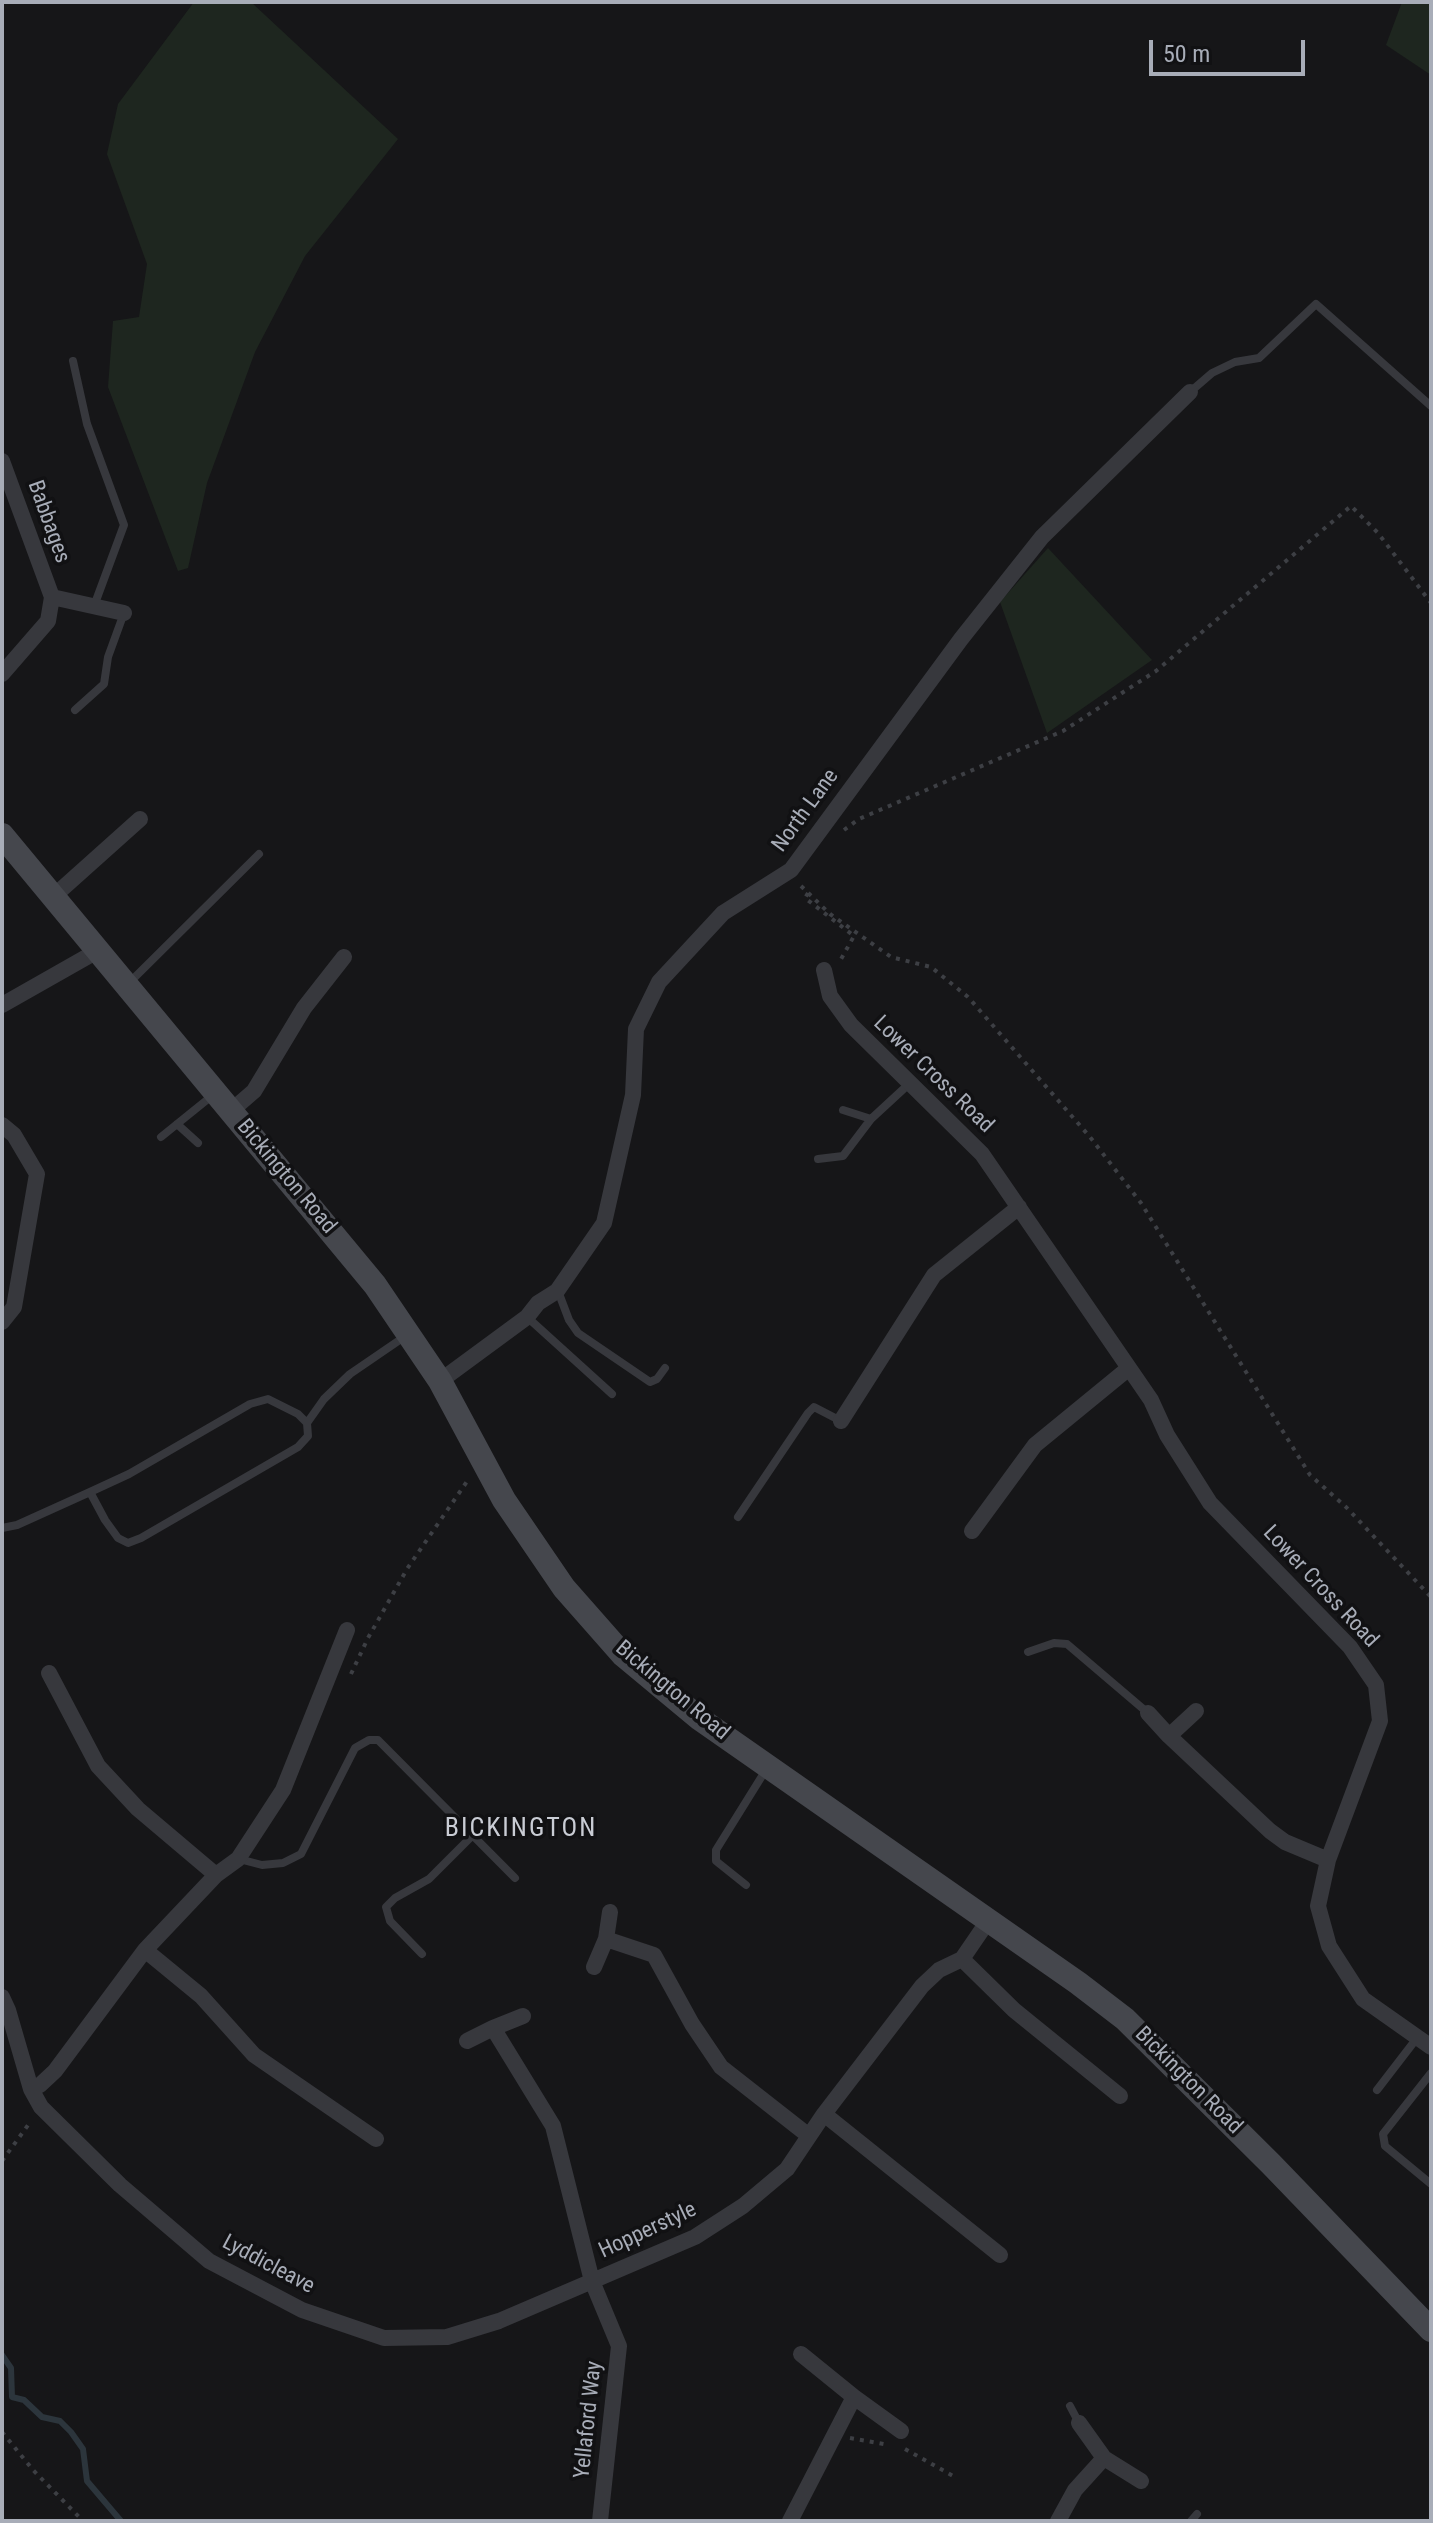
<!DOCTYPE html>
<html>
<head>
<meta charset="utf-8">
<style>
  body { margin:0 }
  #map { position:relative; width:1433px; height:2523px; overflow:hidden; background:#161618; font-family:"Roboto Condensed",sans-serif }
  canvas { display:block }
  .frame { position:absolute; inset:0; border:4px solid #a8adb8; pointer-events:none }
  .scale { position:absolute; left:1149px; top:40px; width:156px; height:36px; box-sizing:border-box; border:4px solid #a8adb8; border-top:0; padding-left:10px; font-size:24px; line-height:28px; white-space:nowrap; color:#a8adb8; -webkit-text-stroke:6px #111113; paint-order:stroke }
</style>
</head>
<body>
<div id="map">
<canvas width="1433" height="2523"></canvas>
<div class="frame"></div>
<div class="scale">50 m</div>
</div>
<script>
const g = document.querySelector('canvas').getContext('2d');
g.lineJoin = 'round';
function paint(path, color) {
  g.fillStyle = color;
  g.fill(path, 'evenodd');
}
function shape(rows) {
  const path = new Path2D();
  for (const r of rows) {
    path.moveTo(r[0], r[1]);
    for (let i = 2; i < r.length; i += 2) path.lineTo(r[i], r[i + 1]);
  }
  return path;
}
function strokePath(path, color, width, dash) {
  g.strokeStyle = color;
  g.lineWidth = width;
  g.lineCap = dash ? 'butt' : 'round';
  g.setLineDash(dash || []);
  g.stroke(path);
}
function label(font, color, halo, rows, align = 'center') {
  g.font = font + ' "Roboto Condensed",sans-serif';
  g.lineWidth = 7;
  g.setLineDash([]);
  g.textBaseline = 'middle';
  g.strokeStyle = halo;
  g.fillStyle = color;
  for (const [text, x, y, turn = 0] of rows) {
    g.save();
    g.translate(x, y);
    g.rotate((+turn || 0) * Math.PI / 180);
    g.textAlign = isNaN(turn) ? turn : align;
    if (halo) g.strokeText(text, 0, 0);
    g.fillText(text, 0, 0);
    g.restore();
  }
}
const green = shape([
  [194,2,251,2,398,139,305,256,255,352,207,483,188,568,178,571,108,387,113,321,139,317,147,264,107,154,118,104],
  [1402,2,1431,2,1431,75,1386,45],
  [1048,548,1152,660,1047,733,1000,602]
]);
const stream = shape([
  [2,2355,11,2368,12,2397,24,2400,42,2417,60,2421,71,2432,83,2449,87,2481,121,2521]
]);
const path = shape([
  [844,830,859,819,1063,731,1156,671,1351,506,1378,533,1431,603],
  [801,886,830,914,891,957,931,967,968,997,1090,1137,1141,1203,1310,1475,1346,1507,1431,1597],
  [808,893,805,898,854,936,840,961],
  [351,1674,368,1638,407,1569,468,1480],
  [2,2161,31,2121],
  [2,2432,33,2470,83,2521],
  [850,2438,889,2445],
  [905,2449,955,2477]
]);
const lane = shape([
  [73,361,87,424,124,525,94,606],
  [1190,392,1212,373,1235,362,1259,358,1316,304,1431,406],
  [75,710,104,684,108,657,124,613],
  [129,983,259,854],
  [843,1110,871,1119],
  [177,1124,198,1143],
  [161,1137,213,1095],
  [818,1159,843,1156,871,1119,910,1083],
  [558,1291,569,1320,578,1333,650,1382,657,1379,665,1368],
  [527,1317,612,1394],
  [307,1423,324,1399,350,1374,407,1335],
  [738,1517,808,1413,814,1407,841,1421],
  [2,1528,17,1525,90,1492,129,1474,250,1404,268,1399,298,1414,307,1423,308,1436,298,1447,141,1538,128,1543,118,1538,105,1520,90,1492],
  [1028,1652,1054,1643,1067,1644,1148,1713],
  [239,1859,262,1865,283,1863,301,1854,355,1748,369,1740,378,1740,515,1878],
  [746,1885,716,1861,716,1850,767,1768],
  [422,1954,390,1921,386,1907,395,1898,429,1879,473,1835],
  [1431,2073,1383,2134,1385,2146,1431,2184],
  [1377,2090,1417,2038],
  [1070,2406,1079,2423],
  [1191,2521,1197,2514]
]);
const street = shape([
  [2,461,52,597,48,621,2,674],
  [52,597,124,613],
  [54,896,140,819],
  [824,970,830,996,851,1025,982,1154,1151,1400,1167,1435,1210,1503,1350,1647,1376,1685,1380,1721,1328,1860,1318,1906,1329,1946,1363,1999,1431,2047],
  [2,1005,99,950],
  [231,1111,254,1091,304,1008,344,957],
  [2,1125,14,1135,37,1174,14,1307,2,1322],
  [440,1381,527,1317,538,1303,557,1291,604,1223,633,1095,636,1029,659,982,723,913,791,870,961,639,1042,537,1190,392],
  [841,1421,934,1275,1019,1207],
  [972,1531,1035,1445,1129,1368],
  [49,1673,98,1766,138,1809,216,1875],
  [1148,1713,1169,1736,1196,1711],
  [1169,1736,1270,1831,1285,1842,1328,1860],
  [606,1939,654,1955,692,2024,721,2067,809,2136],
  [145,1950,201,1996,254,2055,376,2139],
  [962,1959,1014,2010,1120,2096],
  [594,1967,606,1939,610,1912],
  [2,1997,8,2010,31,2089,41,2107,120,2185,209,2261,302,2310,384,2338,447,2337,499,2321,695,2237,743,2206,787,2169,824,2114,922,1986,939,1970,962,1959,988,1921],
  [523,2016,493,2028,553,2126,592,2281,619,2346,600,2521],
  [467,2041,493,2028],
  [31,2089,40,2085,55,2071,145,1950,216,1875,238,1859,283,1790,347,1630],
  [824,2114,1000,2255],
  [801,2354,854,2397],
  [1079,2423,1104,2458,1141,2481],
  [790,2521,854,2397,901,2431],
  [1058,2521,1075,2490,1104,2458]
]);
const secondary = shape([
  [2,835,375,1285,440,1381,504,1500,564,1588,623,1655,700,1719,1078,1983,1125,2019,1271,2164,1431,2330]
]);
const streetNames = [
  ["Babbages",48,522,70],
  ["North Lane",806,811,-54],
  ["Lower Cross Road",933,1075,44],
  ["Bickington Road",286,1177,50],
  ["Lower Cross Road",1320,1587,47],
  ["Bickington Road",672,1691,40],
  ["Bickington Road",1188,2081,45],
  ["Hopperstyle",648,2231,-25],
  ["Lyddicleave",268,2265,28],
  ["Yellaford Way",589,2420,-84]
];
const quarterNames = [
  ["BICKINGTON",521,1829]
];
paint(green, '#1e261f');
strokePath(stream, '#2c353c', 6);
strokePath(path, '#3d3f44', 4, [4, 6]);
strokePath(lane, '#37383d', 8);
strokePath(street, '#37383d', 16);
strokePath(secondary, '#45474d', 24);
label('22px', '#a8adb8', '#111113', streetNames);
g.letterSpacing = '2px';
label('26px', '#c9ccd4', '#111113', quarterNames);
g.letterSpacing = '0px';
</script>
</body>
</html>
